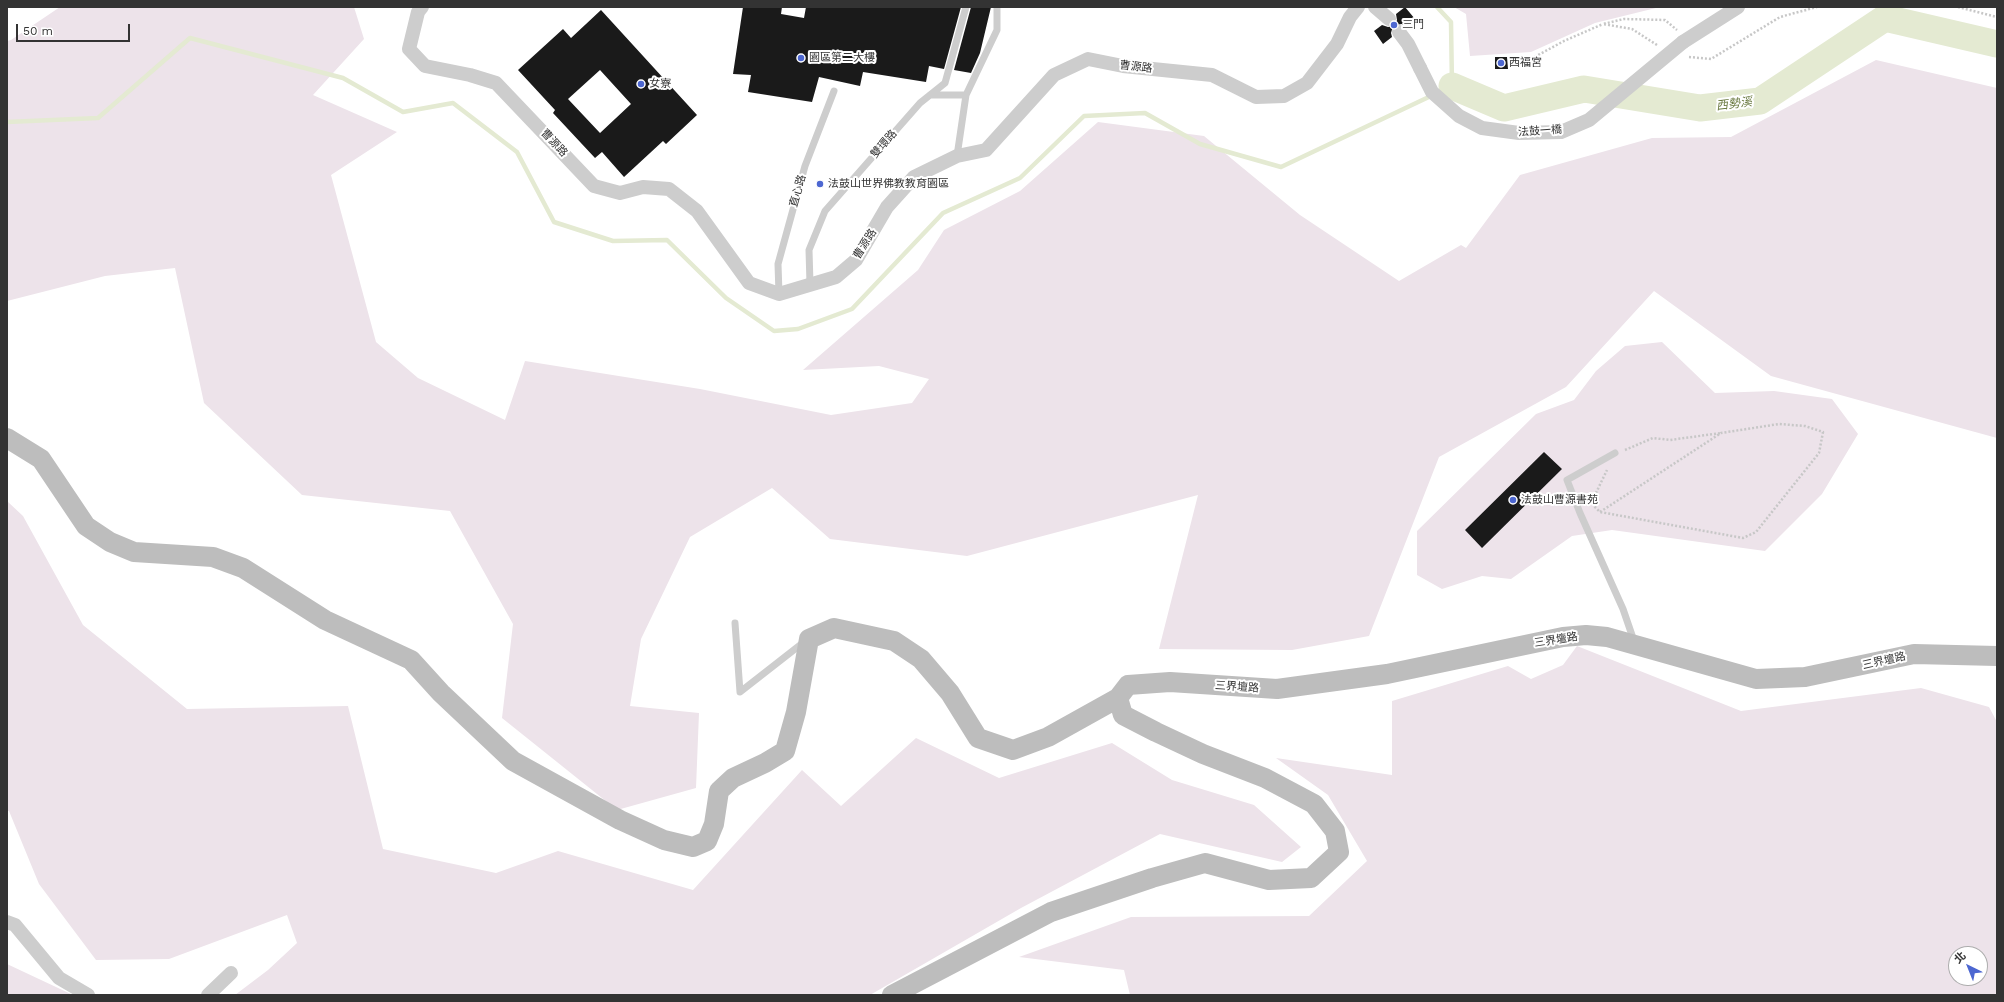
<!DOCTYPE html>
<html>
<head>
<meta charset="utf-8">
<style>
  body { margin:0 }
  #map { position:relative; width:2004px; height:1002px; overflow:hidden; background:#fff; font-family:"Work Sans","Noto Sans TC",sans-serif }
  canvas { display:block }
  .frame { position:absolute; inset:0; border:8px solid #333; pointer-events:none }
  .north { position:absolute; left:1948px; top:946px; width:40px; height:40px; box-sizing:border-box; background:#fff; border:1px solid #adadad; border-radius:50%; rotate:317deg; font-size:11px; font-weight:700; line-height:16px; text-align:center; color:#333 }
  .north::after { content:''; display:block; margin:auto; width:14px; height:18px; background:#4d67d1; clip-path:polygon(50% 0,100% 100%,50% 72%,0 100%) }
  .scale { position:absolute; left:16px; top:24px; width:114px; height:18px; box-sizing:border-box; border:2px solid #333; border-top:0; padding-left:5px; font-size:12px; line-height:14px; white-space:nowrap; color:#333; -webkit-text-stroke:3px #fff; paint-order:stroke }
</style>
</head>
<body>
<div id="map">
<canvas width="2004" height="1002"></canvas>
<div class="frame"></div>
<div class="north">北</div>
<div class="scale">50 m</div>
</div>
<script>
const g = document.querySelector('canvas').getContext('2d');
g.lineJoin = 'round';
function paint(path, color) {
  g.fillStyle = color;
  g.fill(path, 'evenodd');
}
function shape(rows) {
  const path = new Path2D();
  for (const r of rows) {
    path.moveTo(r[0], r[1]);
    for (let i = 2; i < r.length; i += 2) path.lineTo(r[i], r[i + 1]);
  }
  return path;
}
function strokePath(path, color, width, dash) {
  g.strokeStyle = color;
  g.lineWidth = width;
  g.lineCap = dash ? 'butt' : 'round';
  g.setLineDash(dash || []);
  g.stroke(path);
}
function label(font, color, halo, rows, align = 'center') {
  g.font = font + ' "Work Sans","Noto Sans TC",sans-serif';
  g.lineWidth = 4;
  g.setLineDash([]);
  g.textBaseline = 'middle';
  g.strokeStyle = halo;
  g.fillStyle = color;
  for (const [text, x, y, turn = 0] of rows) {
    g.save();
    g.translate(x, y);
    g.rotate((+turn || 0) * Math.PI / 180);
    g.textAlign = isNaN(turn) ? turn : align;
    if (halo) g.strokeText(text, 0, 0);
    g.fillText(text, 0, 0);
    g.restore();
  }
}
const green = shape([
  [60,7,354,7,364,39,313,95,397,132,331,175,376,342,418,378,505,420,525,361,700,389,831,415,912,403,929,379,879,366,803,370,918,270,944,230,1020,191,1098,122,1204,136,1300,215,1399,281,1461,245,1466,248,1520,175,1652,138,1731,137,1876,60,1997,88,1997,438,1771,376,1654,291,1566,387,1439,457,1369,636,1292,650,1159,649,1198,495,967,556,830,539,772,488,690,537,641,639,630,706,699,713,696,788,617,810,502,718,513,624,450,511,302,495,204,403,175,268,105,276,7,301,7,41,11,40],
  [1454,7,1660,7,1595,23,1531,52,1470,56,1466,14],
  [1662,342,1715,393,1774,391,1832,399,1858,434,1822,494,1765,551,1612,530,1572,536,1511,579,1482,576,1442,589,1417,575,1417,531,1536,414,1574,400,1596,371,1625,346],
  [7,501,23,516,83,625,187,709,348,706,383,849,496,873,558,851,693,890,802,770,841,806,916,738,999,778,1112,743,1172,780,1254,805,1301,847,1282,862,1160,834,1021,908,870,995,235,995,268,970,297,943,287,915,169,959,96,960,39,884,9,811,7,811],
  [1577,646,1741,711,1921,688,1989,707,1997,722,1997,995,1130,995,1124,970,1019,957,1131,917,1309,916,1367,861,1328,795,1276,758,1392,775,1392,701,1508,666,1531,679,1563,665],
  [1956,954,1980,954,1980,978,1956,978],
  [7,964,73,995,7,995]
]);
const stream = shape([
  [7,122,98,118,190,38,343,78,403,112,453,103,517,152,554,222,613,241,667,240,726,298,774,331,798,329,852,309,943,213,1020,178,1084,116,1145,113,1200,144,1281,167,1452,86,1451,22,1437,7]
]);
const river = shape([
  [1452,86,1504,108,1584,89,1700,108,1760,101,1885,18,1997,44]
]);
const building = shape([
  [743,7,782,7,781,14,804,18,806,7,961,7,944,69,929,66,926,82,863,72,860,86,819,77,812,102,748,92,751,75,733,74],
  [971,7,991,7,980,53,971,73,954,70],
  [1405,7,1415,19,1405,27,1402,24,1395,25,1397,20,1396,14],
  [601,10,697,115,666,144,663,141,624,177,602,152,595,158,553,113,555,110,518,70,563,29,571,38],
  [600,70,631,104,600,133,568,99],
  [1382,25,1388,27,1393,26,1391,33,1392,37,1383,44,1374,31],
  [1495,57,1507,57,1508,69,1495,69],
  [1544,452,1562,469,1482,548,1465,530]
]);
const path = shape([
  [1958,7,1997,17],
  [1657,45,1632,29,1603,24,1624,19,1665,20,1677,30],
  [1689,57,1711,59,1780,17,1817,7],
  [1512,64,1529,60,1564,41,1603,24],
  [1625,450,1653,438,1670,440,1721,433],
  [1600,512,1721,433,1779,424,1805,426,1823,432,1819,453,1756,532,1743,538,1600,512,1594,506,1595,495,1607,470]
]);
const lane = shape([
  [930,95,966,95],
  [957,156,966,95,997,30,997,7],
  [810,284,809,250,825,211,920,103,945,83,966,7],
  [779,294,778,264,805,166,834,91],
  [1615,453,1567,480,1580,513,1623,609,1634,641],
  [735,623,740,692,804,642]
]);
const street = shape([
  [422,7,418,12,409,49,425,66,470,75,496,83,594,186,620,193,643,187,669,189,697,211,749,283,779,294,836,277,856,260,887,207,914,177,957,156,986,150,1054,75,1088,59,1123,66,1212,75,1256,97,1284,96,1307,83,1337,44,1350,17,1358,7],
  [1375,7,1389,19],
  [1399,32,1408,44,1420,68],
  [1683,42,1738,7],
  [7,922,15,925,59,978,88,995],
  [208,995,231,973]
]);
const secondary = shape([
  [7,438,41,459,86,526,110,542,134,552,213,557,243,568,325,620,411,660,441,693,513,761,620,820,664,840,693,847,707,841,714,824,719,791,733,778,765,763,785,751,796,712,809,639,834,628,894,641,921,659,950,693,978,738,1013,750,1048,737,1118,698,1128,685,1170,682,1277,689,1387,674,1563,637,1586,635,1607,637,1756,679,1805,677,1914,654,1997,656],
  [892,995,1051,912,1152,878,1205,863,1269,880,1311,878,1339,852,1335,831,1314,804,1265,778,1203,754,1156,732,1123,715,1118,698]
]);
const streetBridge = shape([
  [1420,68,1432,92,1459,116,1482,128,1519,133,1561,132,1589,120,1683,42]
]);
const markers = [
  [1394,25,4,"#4d67d1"],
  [801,58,4,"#4d67d1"],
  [1501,63,4,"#4d67d1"],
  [641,84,4,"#4d67d1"],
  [820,184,4,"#4d67d1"],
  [1513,500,4,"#4d67d1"]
];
const poiNames = [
  ["三門",1402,25],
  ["園區第二大樓",809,58],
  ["西福宮",1509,63],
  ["女寮",649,84],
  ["法鼓山世界佛教教育園區",828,184],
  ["法鼓山曹源書苑",1521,500]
];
const streetNames = [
  ["曹源路",1136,67,7],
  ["法鼓一橋",1540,131,-4],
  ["曹源路",554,143,47],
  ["雙環路",884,144,-49],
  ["直心路",798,191,-74],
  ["曹源路",865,244,-58],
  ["三界壇路",1556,640,-9],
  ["三界壇路",1884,661,-13],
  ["三界壇路",1237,687,4]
];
const waterNames = [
  ["西勢溪",1734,104,-7]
];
paint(green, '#ede3ea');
strokePath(stream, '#e4ead2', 4.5);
strokePath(river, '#e4ead2', 27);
paint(building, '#1a1a1a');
strokePath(path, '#c7c7c7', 2.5, [2, 2]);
strokePath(lane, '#cdcdcd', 7);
strokePath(street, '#cdcdcd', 14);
strokePath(secondary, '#bdbdbd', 20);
strokePath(streetBridge, '#cdcdcd', 14);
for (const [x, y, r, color] of markers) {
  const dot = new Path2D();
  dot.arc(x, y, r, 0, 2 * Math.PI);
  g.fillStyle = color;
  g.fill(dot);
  strokePath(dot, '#fff', 1.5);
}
label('11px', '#333', '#fff', poiNames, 'left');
label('11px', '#333', '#fff', streetNames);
label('italic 12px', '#6a7a41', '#fff', waterNames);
</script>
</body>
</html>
